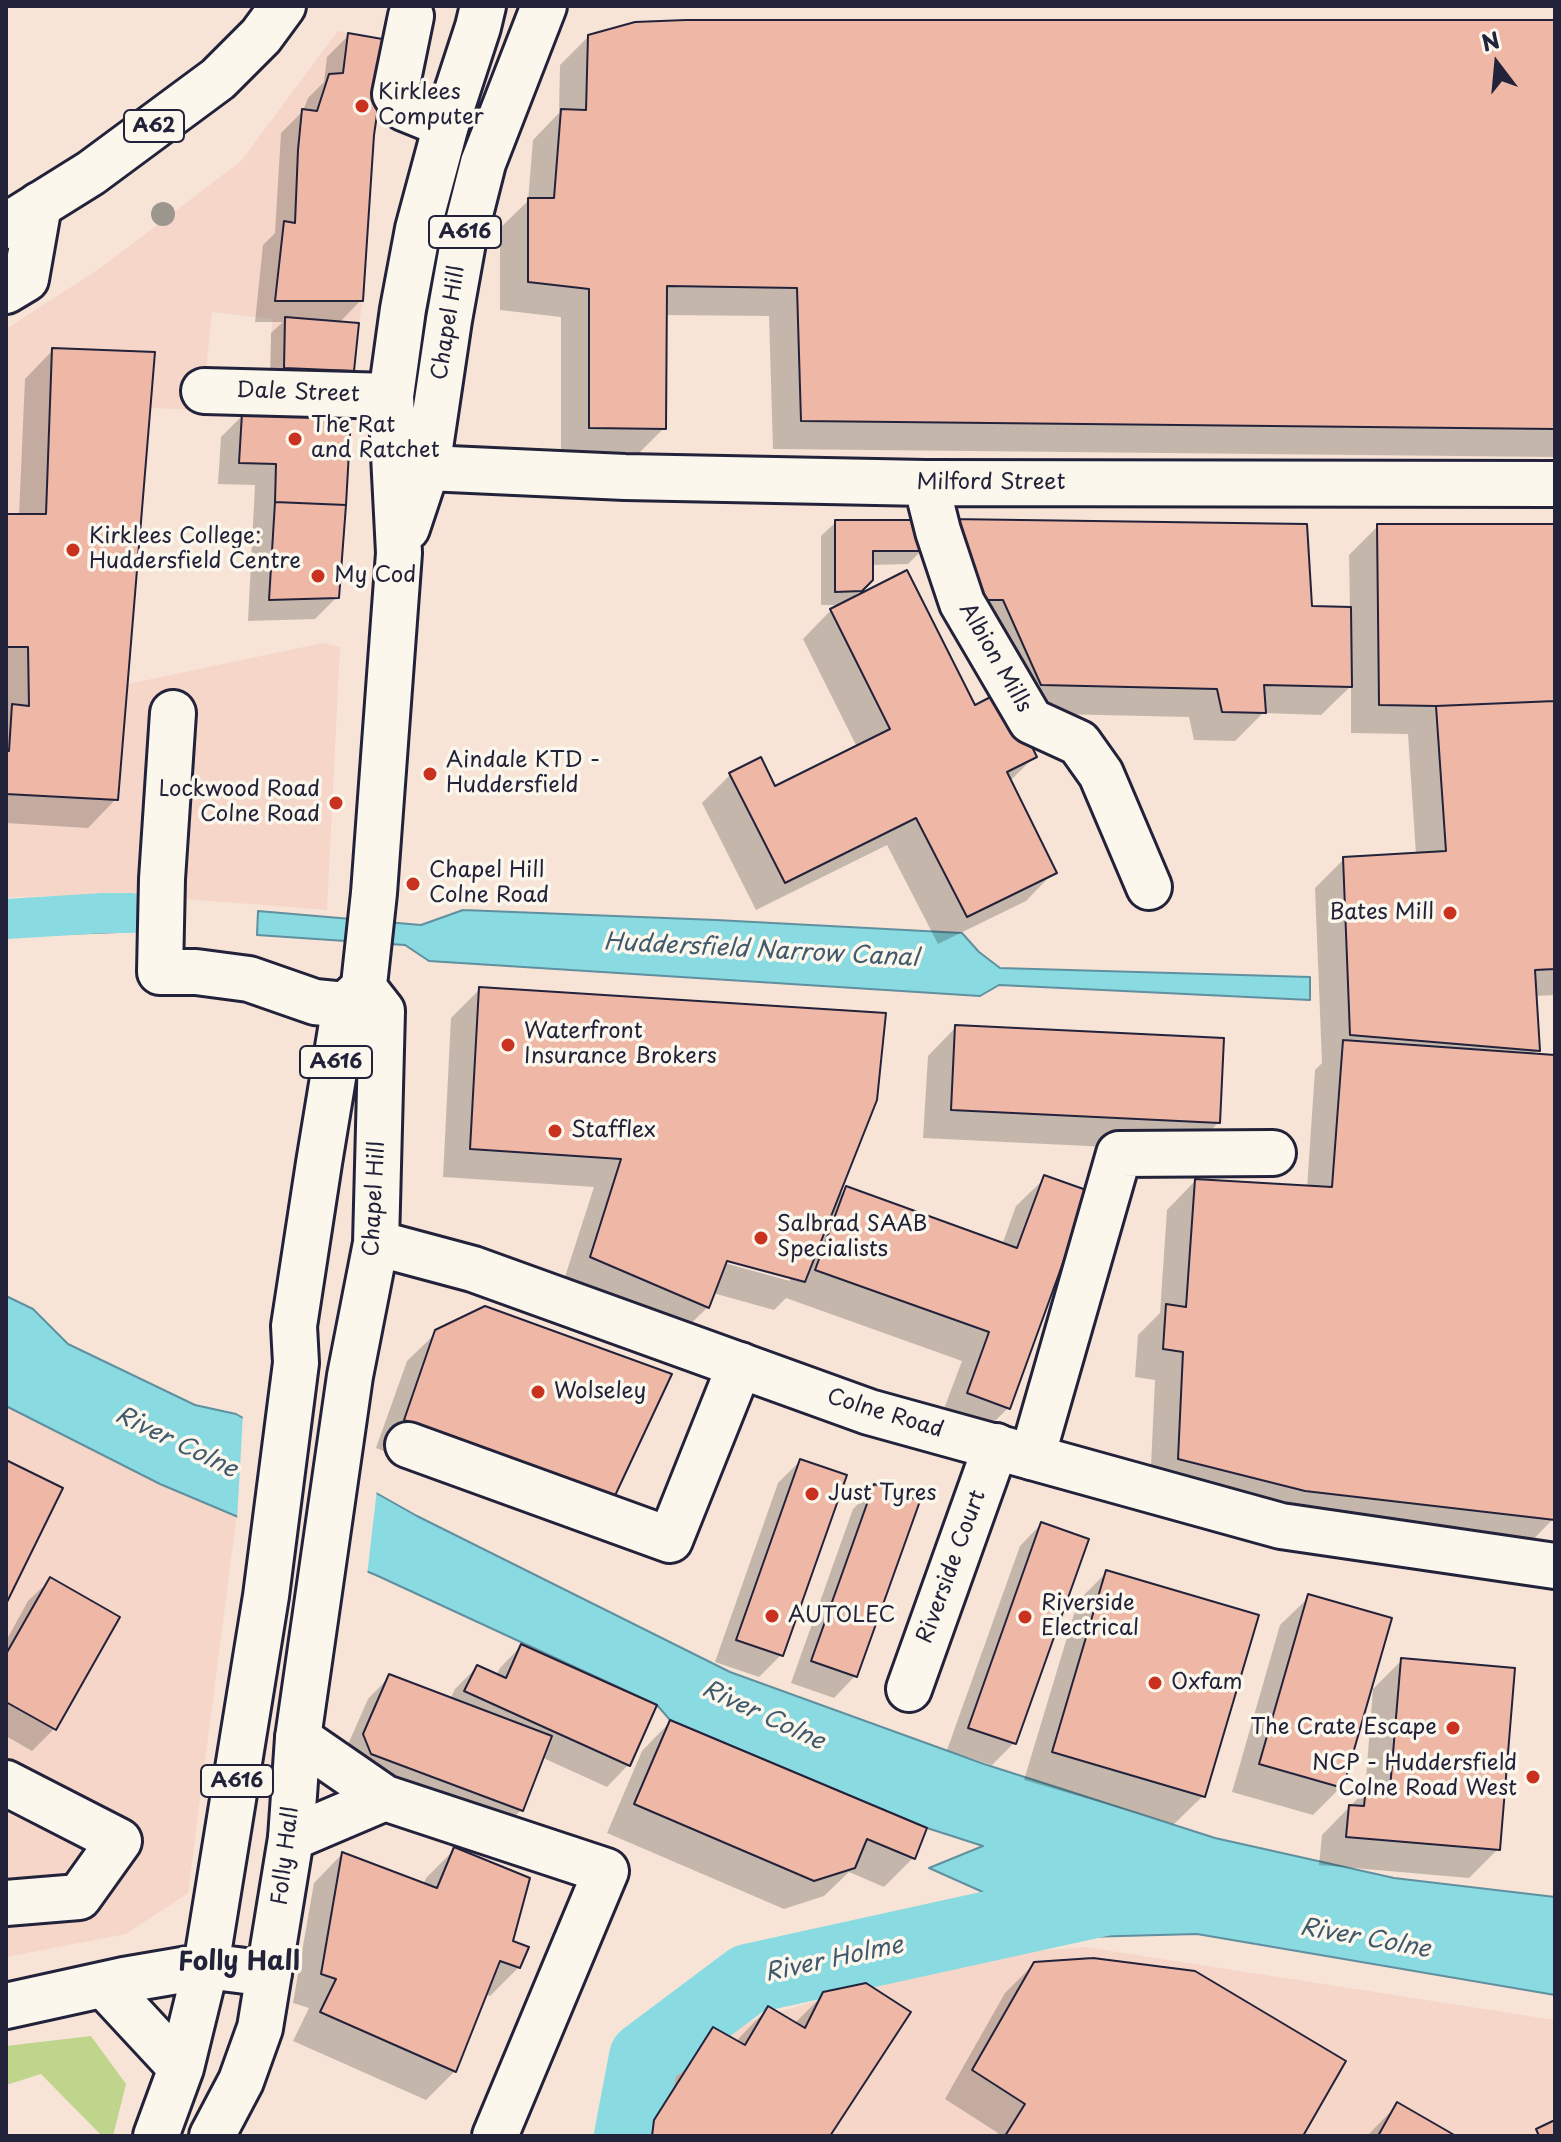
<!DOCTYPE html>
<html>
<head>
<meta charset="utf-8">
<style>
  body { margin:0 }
  #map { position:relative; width:1561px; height:2142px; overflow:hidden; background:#f7e4d7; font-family:"Playpen Sans",sans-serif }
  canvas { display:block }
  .frame { position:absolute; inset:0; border:8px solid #22223b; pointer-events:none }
  .north { position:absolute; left:1457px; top:24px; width:80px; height:80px; -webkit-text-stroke:6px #fbf7ec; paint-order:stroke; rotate:344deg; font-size:22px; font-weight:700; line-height:32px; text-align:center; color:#22223b }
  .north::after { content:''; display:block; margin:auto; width:28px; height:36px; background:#22223b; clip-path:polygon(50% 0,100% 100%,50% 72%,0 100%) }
</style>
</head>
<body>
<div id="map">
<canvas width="1561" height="2142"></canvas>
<div class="frame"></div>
<div class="north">N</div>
</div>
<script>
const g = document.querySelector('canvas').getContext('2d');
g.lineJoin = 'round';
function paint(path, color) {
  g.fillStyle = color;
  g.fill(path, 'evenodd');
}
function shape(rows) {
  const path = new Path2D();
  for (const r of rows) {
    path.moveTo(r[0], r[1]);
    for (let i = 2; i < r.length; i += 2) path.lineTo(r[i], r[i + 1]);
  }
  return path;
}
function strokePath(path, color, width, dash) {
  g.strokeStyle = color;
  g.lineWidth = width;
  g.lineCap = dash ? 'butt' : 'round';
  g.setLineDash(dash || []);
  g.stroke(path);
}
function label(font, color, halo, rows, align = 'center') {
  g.font = font + ' "Playpen Sans",sans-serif';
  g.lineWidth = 7;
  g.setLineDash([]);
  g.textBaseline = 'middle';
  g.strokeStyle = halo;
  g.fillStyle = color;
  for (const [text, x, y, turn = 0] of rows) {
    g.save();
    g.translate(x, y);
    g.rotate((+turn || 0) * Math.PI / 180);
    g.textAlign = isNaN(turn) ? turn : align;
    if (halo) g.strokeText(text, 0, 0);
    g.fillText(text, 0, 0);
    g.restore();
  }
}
const built = shape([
  [338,31,388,40,374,135,363,301,359,323,354,371,270,368,272,319,212,312,202,410,150,408,128,684,323,643,340,647,327,910,133,895,6,897,6,329,102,267,241,161],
  [6,1398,237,1513,188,1893,126,1934,6,1957],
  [1085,1947,1555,2020,1555,2136,658,2136,673,2058,761,2017,974,1956]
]);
const green = shape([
  [91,2036,126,2084,113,2136,102,2136,41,2074,6,2085,6,2046]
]);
const water = shape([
  [104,902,121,903,119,932,6,936,6,908,104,902],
  [463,910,716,920,962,933,979,952,1000,968,1310,977,1310,1000,999,985,980,996,429,961,405,945,257,935,258,911,421,925,463,910],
  [6,1296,33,1309,68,1344,195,1405,236,1414,417,1516,730,1672,984,1764,1215,1838,1394,1878,1555,1897,1555,1995,1197,1934,1084,1937,929,1868,983,1846,927,1828,670,1720,657,1705,378,1576,160,1484,6,1406,6,1296]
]);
const pier = shape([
  [243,1414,377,1489,367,1576,237,1521]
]);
const shadow = shape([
  [1555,21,1555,457,773,449,769,316,664,315,664,428,635,457,561,456,561,317,500,310,500,228,528,201,533,140,559,113,560,65,589,36],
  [349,35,372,134,361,300,338,324,352,370,337,384,270,382,271,333,283,322,255,322,263,245,275,233,281,133,303,111,308,98,324,82,327,57],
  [53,350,116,799,88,828,6,823,6,516,19,516,25,379],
  [243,415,349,418,337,597,315,619,248,621,255,485,218,484,221,437],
  [836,522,1310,608,1350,609,1349,555,1378,526,1555,526,1555,995,1535,996,1538,1050,1532,1055,1555,1057,1555,1484,1553,1519,1525,1548,1150,1487,1155,1380,1135,1377,1138,1335,1160,1313,1167,1210,1195,1181,1307,1188,1315,1070,1322,1063,1315,888,1344,859,1416,855,1408,734,1351,733,1351,686,1321,715,1263,713,1235,741,1194,740,1189,717,1013,713,1035,756,1009,782,1054,872,1026,901,938,944,887,845,756,910,702,803,731,774,774,788,857,747,803,639,831,610,842,605,821,605,821,536],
  [922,550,948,628,974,628,1003,692,974,708,852,599,871,579,871,565,908,564],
  [480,989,836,1199,846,1189,1002,1245,1016,1206,1045,1178,1008,1408,979,1437,939,1422,962,1361,786,1298,774,1310,713,1293,708,1307,679,1335,562,1286,594,1187,443,1177,451,1018],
  [718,1257,790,1276,790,1281,717,1261],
  [956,1027,1218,1123,1190,1151,923,1138,928,1056],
  [437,1332,582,1530,376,1448,407,1361],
  [800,1461,781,1655,759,1677,715,1662,778,1483],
  [875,1487,855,1676,834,1698,791,1683,853,1509],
  [1041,1524,1086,1540,1014,1743,992,1765,947,1750,1020,1546],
  [1107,1572,1203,1796,1174,1824,1024,1780,1078,1601],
  [50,1580,54,1729,32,1751,6,1736,6,1641,28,1601],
  [1309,1597,1342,1786,1313,1815,1232,1792,1280,1625],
  [521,1646,628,1765,607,1787,541,1757,521,1810,500,1831,342,1758,368,1699,389,1677,450,1700,455,1689,477,1667,496,1676,500,1668],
  [1402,1660,1498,1849,1469,1878,1319,1865,1322,1835,1365,1791,1373,1689],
  [670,1722,913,1858,884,1887,849,1872,824,1896,784,1909,607,1833,642,1751],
  [455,1849,510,1942,519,1967,490,1996,485,1994,455,2071,426,2100,293,2041,309,2008,293,2003,314,1883,342,1854,423,1885,426,1878],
  [1034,1964,1301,2136,996,2136,998,2133,945,2099,1005,1993],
  [824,1994,827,2136,636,2136,685,2058,714,2029,736,2043,740,2037,768,2008,794,2024],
  [1397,2105,1452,2136,1367,2136]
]);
const canal = shape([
  [6,919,105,913,131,913]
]);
const river = shape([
  [629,2136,644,2057,748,1979,1126,1896]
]);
const building = shape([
  [686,20,1555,20,1555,429,801,421,797,288,667,286,666,429,589,428,589,289,528,282,528,198,554,198,561,109,586,110,588,35,635,22,686,20],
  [348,33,388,40,374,135,363,301,275,301,284,221,295,223,298,150,302,109,317,111,329,74,343,73,348,33],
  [285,317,359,323,354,371,284,368,285,317],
  [52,348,155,352,118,800,6,794,6,751,9,751,12,704,29,706,28,647,6,647,6,514,46,514,52,348],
  [242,413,351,416,346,505,275,502,276,464,239,463,242,413],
  [275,502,346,505,339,598,269,600,275,502],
  [950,519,1307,524,1312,606,1351,607,1352,687,1264,685,1266,713,1222,712,1217,689,1041,685,1003,600,976,600,950,519],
  [835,520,924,520,924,551,873,551,873,580,862,591,835,592,835,520],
  [1377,524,1555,524,1555,701,1436,706,1379,705,1377,524],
  [907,570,975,705,1004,690,1037,757,1007,772,1057,873,967,917,916,818,785,883,729,773,761,757,775,786,890,729,830,609,907,570],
  [1555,701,1555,969,1535,970,1540,1051,1350,1035,1343,857,1446,851,1436,706,1555,701],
  [479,987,886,1013,877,1100,805,1282,727,1261,709,1308,590,1257,621,1159,470,1149,479,987],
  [955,1025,1224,1038,1220,1123,951,1110,955,1025],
  [1343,1040,1555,1055,1555,1520,1305,1491,1178,1459,1183,1352,1163,1349,1166,1304,1186,1307,1195,1179,1332,1187,1343,1040],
  [1044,1175,1089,1191,1010,1409,967,1393,989,1332,815,1270,846,1186,1017,1248,1044,1175],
  [485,1306,672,1374,612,1502,404,1420,435,1330,485,1306],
  [800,1459,847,1475,783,1656,736,1640,800,1459],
  [6,1460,63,1488,6,1604,6,1460],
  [874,1484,920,1501,857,1677,811,1661,874,1484],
  [1041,1522,1089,1539,1016,1744,968,1728,1041,1522],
  [1106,1570,1259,1615,1205,1797,1052,1752,1106,1570],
  [50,1577,120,1617,56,1730,6,1702,6,1654,50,1577],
  [1308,1594,1392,1618,1343,1788,1259,1764,1308,1594],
  [521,1644,657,1705,630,1766,464,1691,477,1665,506,1678,521,1644],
  [1401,1658,1515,1668,1500,1850,1346,1837,1349,1805,1364,1806,1366,1787,1390,1789,1401,1658],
  [389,1674,552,1736,523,1811,371,1754,363,1734,389,1674],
  [670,1720,927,1828,915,1859,867,1839,855,1868,814,1881,634,1804,670,1720],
  [454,1847,530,1878,513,1941,529,1947,520,1968,500,1961,456,2072,320,2012,336,1979,321,1974,342,1852,437,1888,454,1847],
  [1093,1958,1195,1971,1346,2061,1303,2136,1005,2136,1025,2104,972,2070,1034,1962,1093,1958],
  [866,1983,911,2012,830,2136,652,2136,654,2120,713,2027,745,2045,768,2006,805,2028,823,1992,866,1983],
  [1397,2102,1456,2136,1378,2136,1397,2102],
  [1555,2120,1555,2136,1539,2136,1536,2129,1555,2120]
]);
const minor = shape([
  [411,16,395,94,404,108,446,125],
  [6,291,26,279,39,205],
  [204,391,391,396],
  [427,468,625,477,926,483,1555,484],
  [926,483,938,531,962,603,1031,721,1079,743,1101,774,1149,887],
  [173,713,162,879,160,972,196,972,249,979,315,1002,345,1005],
  [408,1445,670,1540,740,1365],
  [1032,1457,1119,1154,1273,1153],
  [909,1689,996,1446],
  [298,1738,385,1798,606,1871,495,2136],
  [6,1783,119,1841,79,1897,6,1903],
  [291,1838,385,1798]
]);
const major = shape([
  [6,226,91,173,218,79,261,36,283,6],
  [407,528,427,468,449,320,463,242,483,163,544,6],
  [376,1243,473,1269,869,1412,1281,1526,1555,1566],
  [104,1985,181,2068],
  [6,2006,124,1980,206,1966,269,1974],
  [156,2136,181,2068,206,1966,266,1596,296,1363,294,1326,319,1163,345,1005,364,988,364,985,374,893,399,553,391,396,403,309,418,229,446,125,478,27,483,6],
  [212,2136,241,2081,260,2028,291,1838,298,1738,350,1376,376,1243,382,1011,364,988]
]);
const trees = [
  [163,214]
];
const markers = [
  [362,106,8,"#c8321e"],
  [295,439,8,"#c8321e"],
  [73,550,8,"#c8321e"],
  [318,576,8,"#c8321e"],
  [430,774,8,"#c8321e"],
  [336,803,8,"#c8321e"],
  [413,884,8,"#c8321e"],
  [1450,913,8,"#c8321e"],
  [508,1045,8,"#c8321e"],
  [555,1131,8,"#c8321e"],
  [761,1238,8,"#c8321e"],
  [538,1392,8,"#c8321e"],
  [812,1494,8,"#c8321e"],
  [772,1616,8,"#c8321e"],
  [1025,1617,8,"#c8321e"],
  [1155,1683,8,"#c8321e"],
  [1453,1728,8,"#c8321e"],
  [1533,1777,8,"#c8321e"]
];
const shields = [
  [154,126,60],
  [465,232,72],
  [336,1062,72],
  [237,1781,72]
];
const shieldNames = [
  ["A62",154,126],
  ["A616",465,232],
  ["A616",336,1062],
  ["A616",237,1781]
];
const poiNames = [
  ["Kirklees",378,93],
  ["Computer",378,118],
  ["The Rat",311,426],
  ["and Ratchet",311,451],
  ["Kirklees College:",89,537],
  ["Huddersfield Centre",89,562],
  ["My Cod",334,576],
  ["Aindale KTD -",446,761],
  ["Huddersfield",446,786],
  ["Lockwood Road",320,790,"right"],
  ["Colne Road",320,815,"right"],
  ["Chapel Hill",429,871],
  ["Colne Road",429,896],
  ["Bates Mill",1434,913,"right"],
  ["Waterfront",524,1032],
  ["Insurance Brokers",524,1057],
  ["Stafflex",571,1131],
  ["Salbrad SAAB",777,1225],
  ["Specialists",777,1250],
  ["Wolseley",554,1392],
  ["Just Tyres",828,1494],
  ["Riverside",1041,1604],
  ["Electrical",1041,1629],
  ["AUTOLEC",788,1616],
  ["Oxfam",1171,1683],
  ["The Crate Escape",1437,1728,"right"],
  ["NCP - Huddersfield",1517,1764,"right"],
  ["Colne Road West",1517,1789,"right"]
];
const streetNames = [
  ["Chapel Hill",449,323,-81],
  ["Dale Street",298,393,2],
  ["Milford Street",991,483],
  ["Albion Mills",995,658,60],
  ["Chapel Hill",375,1199,-87],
  ["Colne Road",885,1414,17],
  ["Riverside Court",952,1567,-70],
  ["Folly Hall",286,1856,-83]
];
const waterNames = [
  ["Huddersfield Narrow Canal",761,951,3],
  ["River Colne",176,1443,26],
  ["River Colne",763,1716,25],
  ["River Colne",1365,1939,10],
  ["River Holme",834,1960,-12]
];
const quarterNames = [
  ["Folly Hall",239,1963]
];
paint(built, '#f5d6c8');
paint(green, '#bed58b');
paint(water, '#89dae1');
strokePath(water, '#60909f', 2);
paint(pier, '#f7e4d7');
paint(shadow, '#0003');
strokePath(canal, '#89dae1', 40);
strokePath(river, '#89dae1', 70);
paint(building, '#efb7a5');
strokePath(building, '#22223b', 2);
strokePath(minor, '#22223b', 50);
strokePath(major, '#22223b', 50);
strokePath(minor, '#fbf7ec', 44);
strokePath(major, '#fbf7ec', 44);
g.fillStyle = '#9c978e';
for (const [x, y] of trees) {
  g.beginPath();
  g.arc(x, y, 12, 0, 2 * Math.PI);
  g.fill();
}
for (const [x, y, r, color] of markers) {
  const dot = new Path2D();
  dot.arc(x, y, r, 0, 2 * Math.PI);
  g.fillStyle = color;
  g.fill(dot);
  strokePath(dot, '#fbf7ec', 3);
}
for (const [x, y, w] of shields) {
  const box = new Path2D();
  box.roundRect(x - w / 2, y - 16, w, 32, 6);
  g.fillStyle = '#fbf7ec';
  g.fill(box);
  strokePath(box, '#22223b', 2);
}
label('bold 20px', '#22223b', null, shieldNames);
label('22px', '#22223b', '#fbf7ec', poiNames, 'left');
label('22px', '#22223b', '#fbf7ec', streetNames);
label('italic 24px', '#41596d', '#fbf7ec', waterNames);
label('bold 26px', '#22223b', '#fbf7ec', quarterNames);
</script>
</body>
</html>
